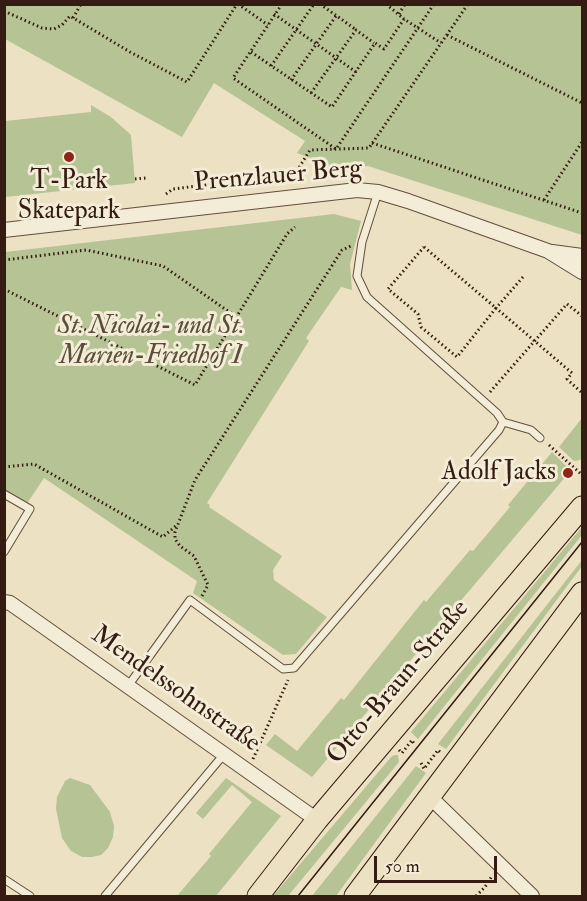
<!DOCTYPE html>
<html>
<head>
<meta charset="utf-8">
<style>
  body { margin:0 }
  #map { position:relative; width:587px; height:901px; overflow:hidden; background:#ece1c2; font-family:"IM FELL Double Pica",serif }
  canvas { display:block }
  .frame { position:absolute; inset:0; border:6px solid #351c12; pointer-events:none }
  .scale { position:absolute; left:374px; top:856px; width:123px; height:27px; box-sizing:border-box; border:3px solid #351c12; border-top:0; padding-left:8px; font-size:18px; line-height:21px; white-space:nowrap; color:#351c12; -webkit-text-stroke:4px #f3ecd7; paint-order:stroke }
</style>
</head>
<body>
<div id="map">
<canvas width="587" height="901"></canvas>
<div class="frame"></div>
<div class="scale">50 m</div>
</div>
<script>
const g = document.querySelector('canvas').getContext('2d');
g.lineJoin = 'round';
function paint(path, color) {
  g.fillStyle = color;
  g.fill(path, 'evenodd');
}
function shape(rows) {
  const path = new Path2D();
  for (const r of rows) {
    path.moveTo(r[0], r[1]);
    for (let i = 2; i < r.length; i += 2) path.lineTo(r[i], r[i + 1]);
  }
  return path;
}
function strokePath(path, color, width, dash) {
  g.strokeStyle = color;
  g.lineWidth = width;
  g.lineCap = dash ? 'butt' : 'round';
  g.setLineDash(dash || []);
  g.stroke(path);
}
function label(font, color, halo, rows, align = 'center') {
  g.font = font + ' "IM FELL Double Pica",serif';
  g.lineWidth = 6;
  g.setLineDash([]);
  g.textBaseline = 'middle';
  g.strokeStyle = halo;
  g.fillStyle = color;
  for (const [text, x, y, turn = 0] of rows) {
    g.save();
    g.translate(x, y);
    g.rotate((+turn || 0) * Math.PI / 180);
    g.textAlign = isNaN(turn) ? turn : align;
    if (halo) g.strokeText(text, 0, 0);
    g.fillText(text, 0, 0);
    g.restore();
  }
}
const green = shape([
  [5,4,582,5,582,235,368,166,315,173,313,159,297,153,305,141,214,83,182,137,5,39],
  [91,105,111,117,131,135,135,183,5,197,5,121,91,112],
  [334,214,361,221,350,264,352,290,341,287,306,338,309,341,207,503,210,505,209,507,282,556,273,570,274,580,327,617,296,654,283,655,193,593,197,581,44,478,28,502,24,503,5,493,5,252],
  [582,418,582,457,580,460,574,461,559,447],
  [552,452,567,467,567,475,312,777,266,745,275,734,297,751,341,698,344,700,424,600,426,602,470,550,473,551,510,507,508,505],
  [582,527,582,535,418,739,411,732],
  [582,560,582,566,446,749,438,744],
  [395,755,398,755,399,762,288,896,273,896,392,756],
  [416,766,426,773,336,896,312,896],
  [70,778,90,785,110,812,114,826,113,837,108,848,101,855,92,857,82,857,71,851,62,838,56,809,57,797,65,781],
  [226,778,281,816,216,896,177,896,211,856,209,854,252,802,232,785,203,819,196,813]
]);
const path = shape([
  [238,4,268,25],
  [282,4,233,78,336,149,434,4],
  [320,4,355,29],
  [386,4,404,19],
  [4,11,42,28,54,29,62,25,70,16,130,52,187,82,237,4],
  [274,14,356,72],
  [399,14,405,4],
  [73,18,81,4],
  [447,35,582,103],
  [251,52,332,107,375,43,384,49,404,19,441,43],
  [271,66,314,4],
  [291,80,336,16],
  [311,93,356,30,374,43],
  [372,143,582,213],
  [135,179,146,178],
  [166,194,173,189,295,174,310,150,369,148,468,4],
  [544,200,582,142],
  [424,247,496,308,457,357,421,327,418,314,388,289,424,247],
  [4,260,86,250,163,266,238,318],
  [523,277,496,308,572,373,567,379,582,393],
  [4,289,195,385,287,234,295,227],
  [490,392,567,304,582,316],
  [549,445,581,474],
  [4,467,34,464,163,537,178,524],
  [202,596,208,585,194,556,180,546,175,539,175,532,195,480,342,250,351,246],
  [399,750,402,753,412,740,414,744],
  [253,759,288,680],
  [421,763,424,769,438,750,441,753],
  [476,896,485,887,492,876]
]);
const service = shape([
  [378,192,362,242,357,276,367,297,497,413,503,422,531,430,540,438],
  [4,494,30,509,4,552],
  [128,686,190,600,283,669,294,668,499,430,503,422],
  [4,879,30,896],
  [105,896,225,753]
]);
const minor = shape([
  [4,230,357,190,378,192,408,201,548,251,582,272],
  [552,252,582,256],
  [4,602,10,603,23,612,317,820],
  [429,796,532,896]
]);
const primary = shape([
  [258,896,317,820,582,507],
  [355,896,582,593]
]);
const tram = shape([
  [298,896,582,542]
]);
const markers = [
  [69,157,6,"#8f2418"],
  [568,473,6,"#8f2418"]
];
const streetNames = [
  ["Prenzlauer Berg",278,177,-5],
  ["Otto-Braun-Straße",399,683,-50],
  ["Mendelssohnstraße",175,690,35]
];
const poiNames = [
  ["T-Park",69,182],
  ["Skatepark",69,212],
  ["Adolf Jacks",556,473,"right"]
];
const parkNames = [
  ["St. Nicolai- und St.",151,327],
  ["Marien-Friedhof I",151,357]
];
paint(green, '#b5c395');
strokePath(service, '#634d3e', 9);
strokePath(minor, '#634d3e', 16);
strokePath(primary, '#351c12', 23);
strokePath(path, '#351c12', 3, [1.5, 3]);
strokePath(service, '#f3ecd7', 7);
strokePath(minor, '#f3ecd7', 14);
strokePath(primary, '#ece1c2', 21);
strokePath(tram, '#351c12', 1.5);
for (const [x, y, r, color] of markers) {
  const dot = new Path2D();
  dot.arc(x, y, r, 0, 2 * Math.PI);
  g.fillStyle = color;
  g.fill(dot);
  strokePath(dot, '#f3ecd7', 2);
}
label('26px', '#351c12', '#f3ecd7', streetNames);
label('26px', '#351c12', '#f3ecd7', poiNames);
label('italic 26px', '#5b4e39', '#f3ecd7', parkNames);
</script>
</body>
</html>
